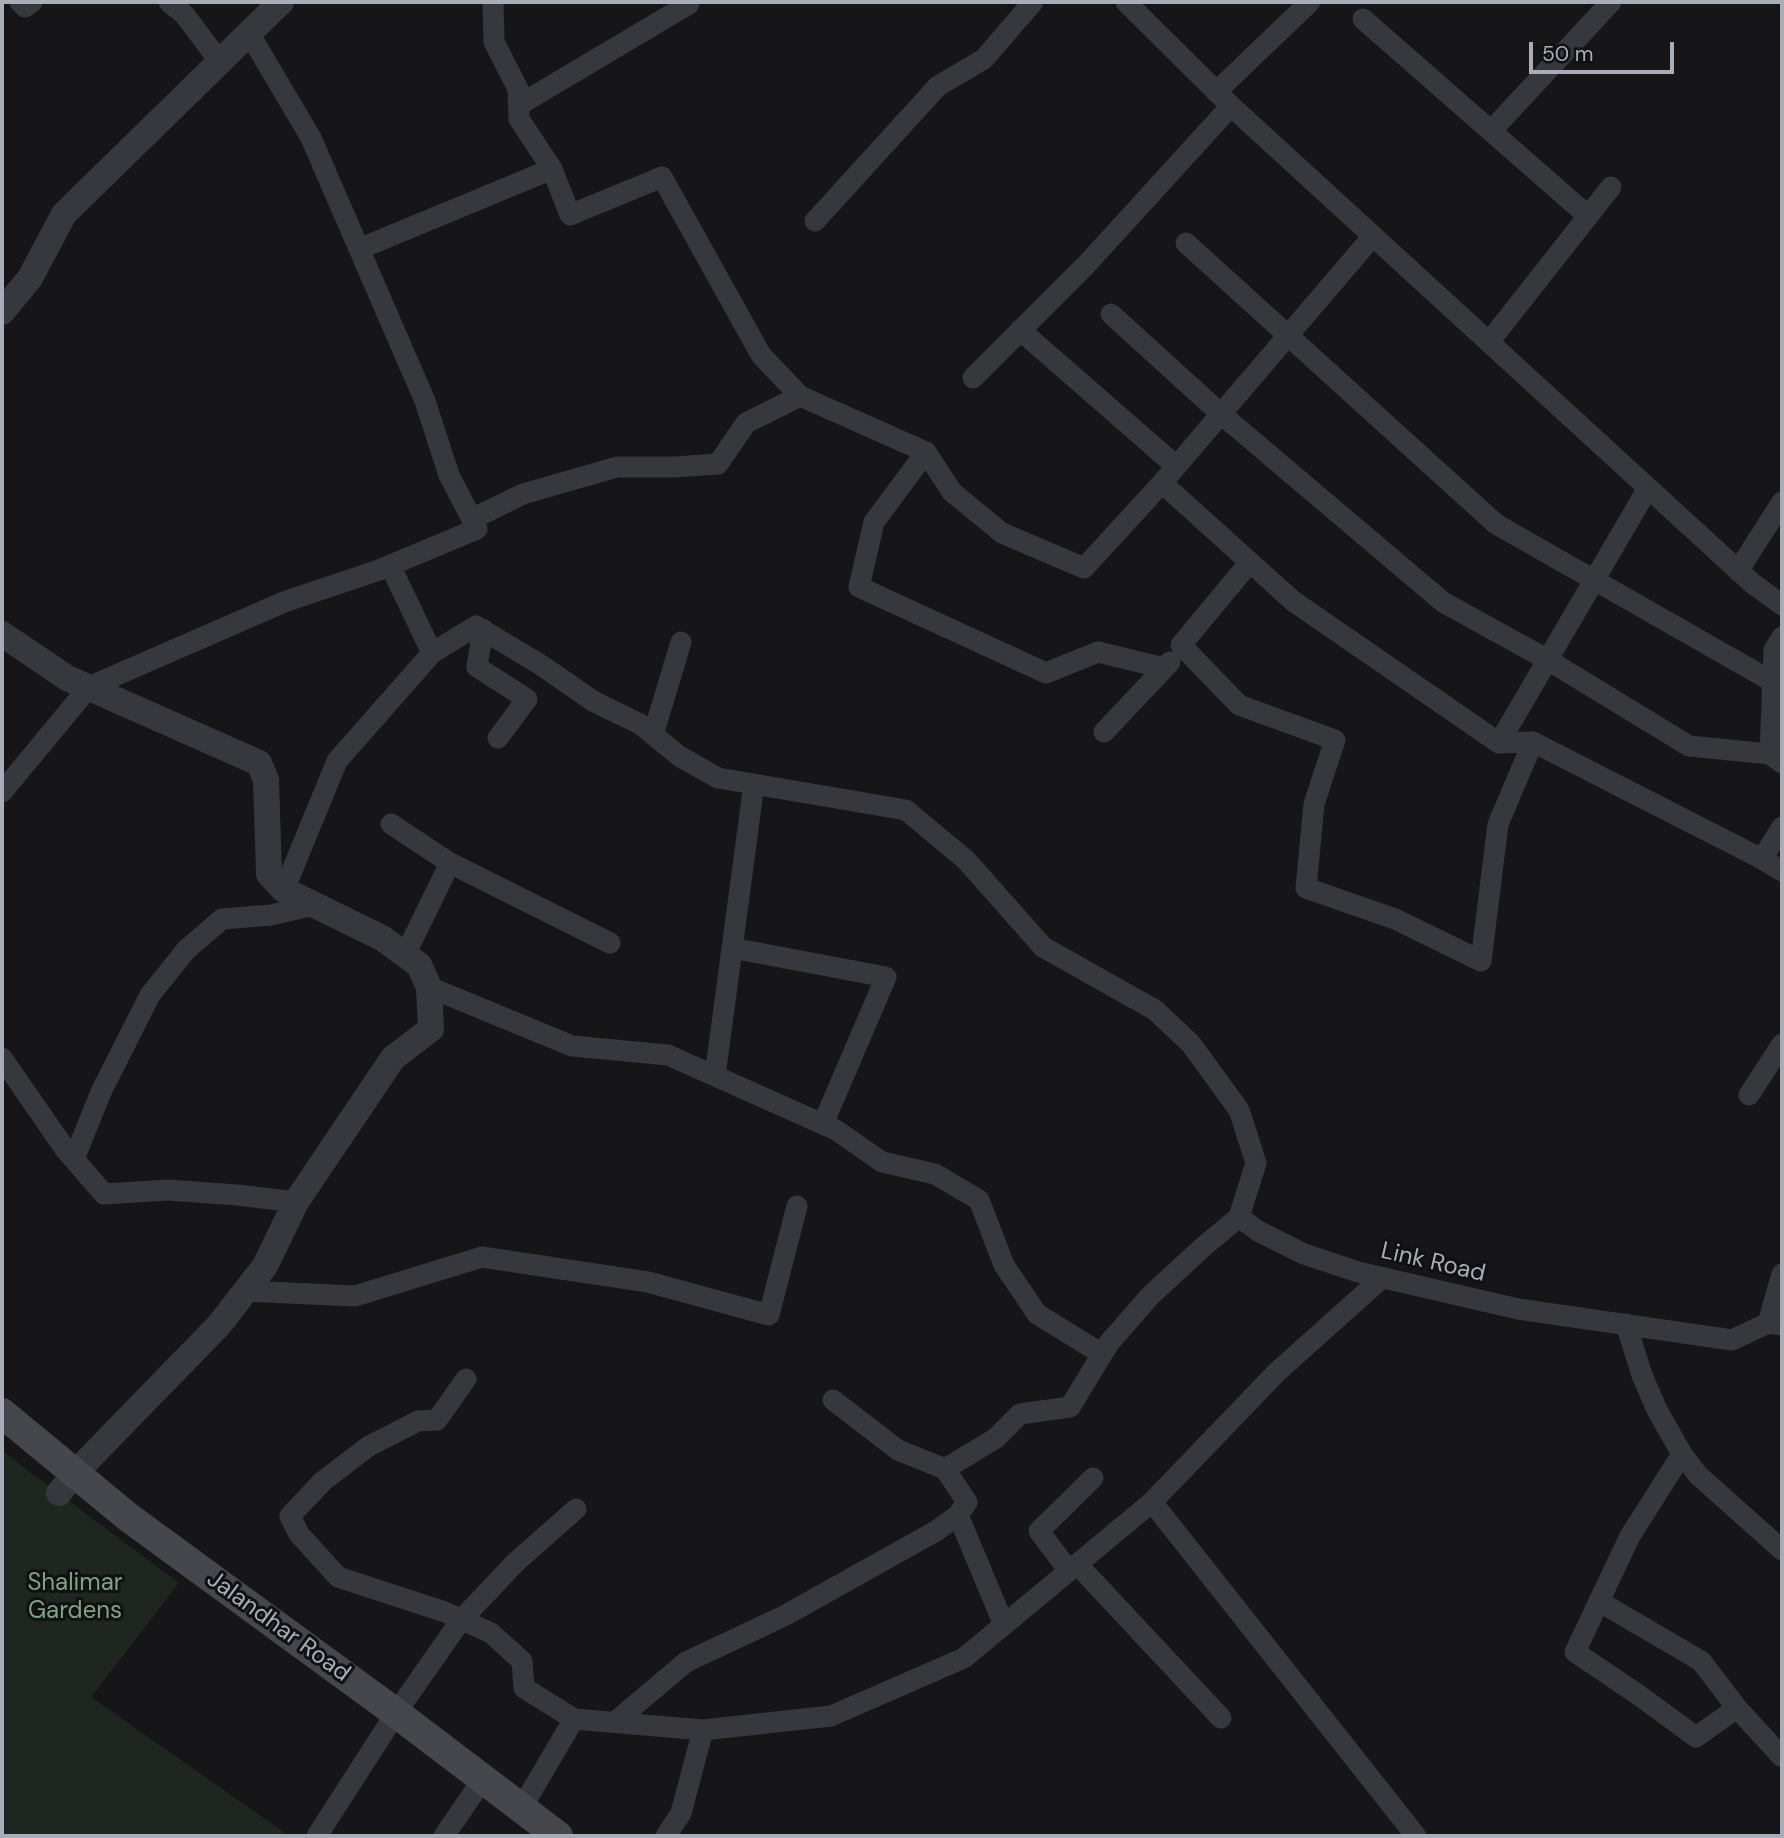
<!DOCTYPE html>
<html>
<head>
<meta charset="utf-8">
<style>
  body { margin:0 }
  #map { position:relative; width:1784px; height:1838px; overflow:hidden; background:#161618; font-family:"DM Sans",sans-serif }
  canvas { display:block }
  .frame { position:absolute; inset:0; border:4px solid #a8adb8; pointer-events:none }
  .scale { position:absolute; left:1529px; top:42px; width:145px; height:32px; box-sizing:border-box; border:4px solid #a8adb8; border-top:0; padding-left:9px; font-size:21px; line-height:24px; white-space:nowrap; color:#a8adb8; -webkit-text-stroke:5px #111113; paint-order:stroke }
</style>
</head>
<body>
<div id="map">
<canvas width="1784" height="1838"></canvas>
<div class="frame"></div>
<div class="scale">50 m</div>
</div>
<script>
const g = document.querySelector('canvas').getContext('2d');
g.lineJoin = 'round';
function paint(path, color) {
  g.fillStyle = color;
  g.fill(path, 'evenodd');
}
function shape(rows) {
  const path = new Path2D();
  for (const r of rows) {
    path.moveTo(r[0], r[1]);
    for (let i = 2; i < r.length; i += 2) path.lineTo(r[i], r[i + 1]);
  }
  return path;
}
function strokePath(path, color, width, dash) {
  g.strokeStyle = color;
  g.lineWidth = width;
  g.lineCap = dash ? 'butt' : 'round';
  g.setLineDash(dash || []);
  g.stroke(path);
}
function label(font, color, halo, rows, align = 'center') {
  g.font = font + ' "DM Sans",sans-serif';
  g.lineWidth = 6;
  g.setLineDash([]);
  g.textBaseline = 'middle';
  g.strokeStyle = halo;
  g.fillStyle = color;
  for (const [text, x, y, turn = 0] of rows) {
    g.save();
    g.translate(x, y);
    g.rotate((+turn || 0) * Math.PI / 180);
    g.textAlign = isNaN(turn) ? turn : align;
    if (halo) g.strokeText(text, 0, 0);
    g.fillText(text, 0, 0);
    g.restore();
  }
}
const green = shape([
  [2,1451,179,1583,91,1697,285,1833,283,1836,2,1836]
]);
const minor = shape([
  [20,2,25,7,32,2],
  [169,2,184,14,220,62],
  [493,2,494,42,518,89,519,119,552,169],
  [1126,2,1231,106,1752,583,1782,605],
  [1363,19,1588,216],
  [1216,92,1310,2],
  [519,105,689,4],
  [1491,131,1611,2],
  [815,221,938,86,984,59,1033,2],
  [1373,236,1162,483,1293,601,1499,743,1533,742,1762,859,1782,827],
  [1186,243,1496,524,1773,682],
  [359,249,552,169,570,215,662,177,761,355,800,396],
  [1111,314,1221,414,1443,602,1548,660,1689,746,1770,754,1782,763],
  [1020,330,1176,466],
  [1489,342,1611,187],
  [973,378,1086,265,1231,106],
  [926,452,874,522,859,587,1046,673,1098,652,1164,668],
  [472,519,523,494,617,467,675,467,718,464,746,423,800,396,926,452,952,492,1002,533,1084,568,1162,483],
  [1250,562,1181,645,1239,705,1335,740,1314,804,1306,888,1395,919,1481,961,1498,824,1533,742],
  [390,565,432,653,476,626,541,665,593,701,640,724,679,756,718,778,906,810,966,860,1043,947,1155,1010,1191,1044,1239,1110,1256,1163,1239,1217,1203,1247,1150,1296,1109,1343,1070,1407,1020,1414,996,1438,945,1469,967,1502,958,1515],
  [1738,571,1782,502],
  [483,629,477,667,527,699,498,738],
  [1104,732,1170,662],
  [653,735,681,642],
  [1499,743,1648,488],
  [1770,754,1774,650,1782,637],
  [2,792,89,687,284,602,379,570,477,529,449,475,425,401,311,138,249,33],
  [391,824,450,863,610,943],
  [1762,859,1782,871],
  [284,890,337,761,432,653],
  [732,948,886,977,823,1124],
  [405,955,450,863],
  [429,987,572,1046,668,1055,836,1130,882,1162,935,1174,979,1200,1004,1265,1037,1314,1102,1354],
  [2,1058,65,1149,104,1194,168,1190,237,1195,296,1202],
  [715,1076,754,784],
  [1749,1095,1782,1044],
  [74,1159,101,1092,150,995,186,950,222,919,271,915,314,905],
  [1239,1217,1258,1231,1304,1254,1358,1272,1518,1309,1732,1340,1768,1323,1782,1325],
  [244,1291,355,1296,482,1257,648,1282,769,1315,797,1206],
  [1768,1323,1782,1274],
  [1626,1324,1642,1375,1657,1410,1682,1454,1698,1475,1782,1550],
  [466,1379,437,1420,418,1421,369,1446,323,1481,290,1516,299,1534,338,1577,445,1612,491,1633,522,1661,524,1688,574,1719],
  [833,1400,898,1450,945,1469],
  [1682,1454,1630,1536,1575,1652,1640,1696,1696,1737,1737,1708],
  [1152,1502,1416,1836],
  [1077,1564,1221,1718],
  [1069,1571,1039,1531,1093,1478],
  [1600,1602,1701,1661,1737,1708,1782,1757],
  [615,1722,686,1662,784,1616,936,1531,958,1515,1004,1625],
  [521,1809,574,1719,703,1730,831,1716,964,1658,1152,1502,1277,1372,1382,1278],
  [317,1836,396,1713,461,1620,516,1562,576,1509],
  [444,1836,483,1779],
  [666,1836,681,1813,703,1730]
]);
const tertiary = shape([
  [2,312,30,278,64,214,281,2],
  [2,634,67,678,259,763,266,780,269,874,284,890,382,938,419,965,429,987,431,1029,393,1058,296,1202,265,1266,219,1325,75,1473,59,1493]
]);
const secondary = shape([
  [2,1413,128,1517,396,1713,558,1836]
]);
const streetNames = [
  ["Link Road",1433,1263,13],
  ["Jalandhar Road",278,1627,36]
];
const parkNames = [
  ["Shalimar",75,1584],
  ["Gardens",75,1612]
];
paint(green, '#1e261f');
strokePath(minor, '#37383d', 21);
strokePath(tertiary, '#37383d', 26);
strokePath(secondary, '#45474d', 30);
label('24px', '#a8adb8', '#111113', streetNames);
label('24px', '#7fa381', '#111113', parkNames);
</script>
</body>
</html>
